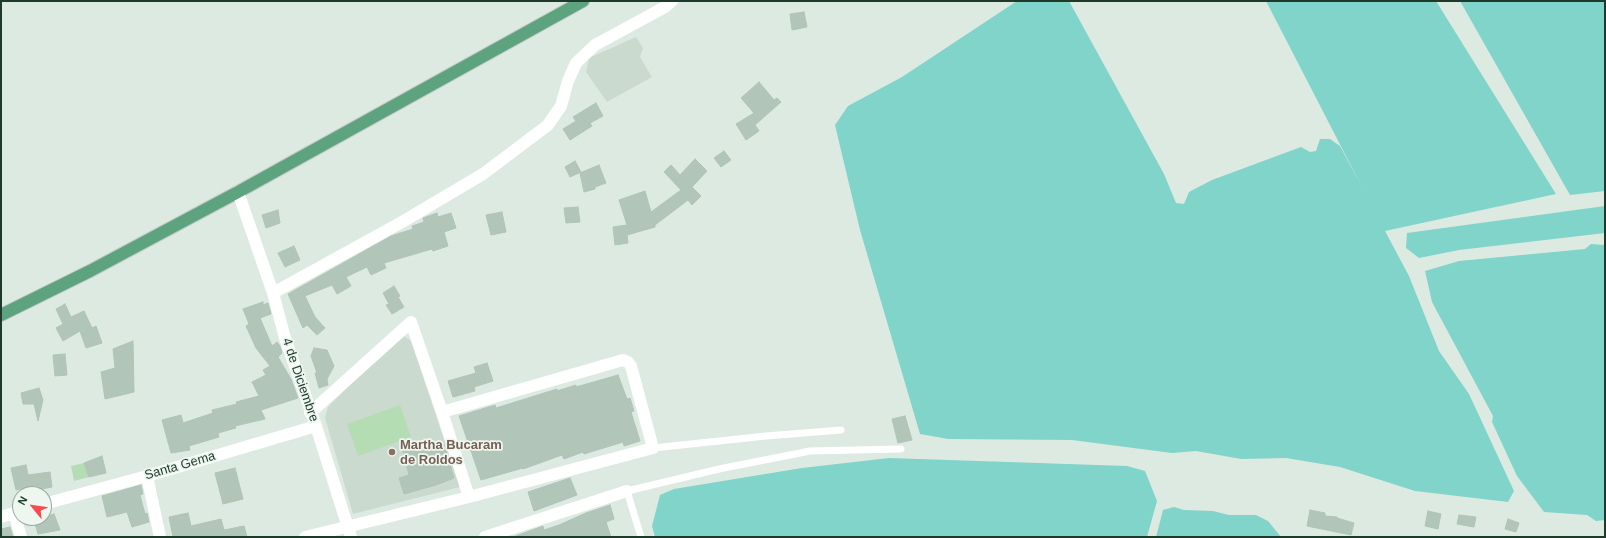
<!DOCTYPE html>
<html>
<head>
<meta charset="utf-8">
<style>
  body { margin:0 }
  #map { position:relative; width:1606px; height:538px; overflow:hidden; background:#ddeae1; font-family:Helvetica,sans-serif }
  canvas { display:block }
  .frame { position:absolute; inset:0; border:2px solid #1e3a2b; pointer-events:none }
  .north { position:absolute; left:12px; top:486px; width:40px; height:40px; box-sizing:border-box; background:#edf7ef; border:1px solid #9aaba1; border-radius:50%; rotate:299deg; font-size:11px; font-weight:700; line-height:16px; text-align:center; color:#1e3a2b }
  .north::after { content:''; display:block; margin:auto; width:14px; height:18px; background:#fb4a4f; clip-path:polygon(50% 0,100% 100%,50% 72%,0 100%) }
</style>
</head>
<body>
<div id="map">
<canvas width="1606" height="538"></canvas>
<div class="frame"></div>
<div class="north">N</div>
</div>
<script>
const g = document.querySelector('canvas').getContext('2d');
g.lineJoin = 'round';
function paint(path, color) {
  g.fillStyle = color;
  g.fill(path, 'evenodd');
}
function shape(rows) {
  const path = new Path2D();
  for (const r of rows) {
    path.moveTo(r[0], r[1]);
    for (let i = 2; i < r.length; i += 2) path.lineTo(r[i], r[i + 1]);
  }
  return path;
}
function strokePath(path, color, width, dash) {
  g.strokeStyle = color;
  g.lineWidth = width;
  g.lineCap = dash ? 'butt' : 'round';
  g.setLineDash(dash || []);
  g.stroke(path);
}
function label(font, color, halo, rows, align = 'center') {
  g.font = font + ' Helvetica,sans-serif';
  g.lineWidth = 3.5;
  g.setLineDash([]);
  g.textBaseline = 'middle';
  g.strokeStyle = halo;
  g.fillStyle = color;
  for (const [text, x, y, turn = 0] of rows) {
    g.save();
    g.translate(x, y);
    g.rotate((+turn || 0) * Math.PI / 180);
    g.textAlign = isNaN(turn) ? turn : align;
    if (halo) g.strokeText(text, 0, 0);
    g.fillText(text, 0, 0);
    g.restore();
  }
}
const built = shape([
  [636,37,643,48,640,57,652,77,607,102,586,72,589,58],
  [404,336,411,341,460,487,353,514,325,418,328,407,397,338]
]);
const green = shape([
  [400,405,411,437,358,456,347,424],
  [84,463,89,477,74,481,71,466]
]);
const water = shape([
  [1017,1,1069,1,1164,174,1176,203,1184,204,1189,192,1212,180,1301,147,1310,152,1316,151,1320,139,1330,139,1340,146,1363,189,1266,1,1436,1,1556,194,1385,231,1409,276,1439,351,1469,394,1514,491,1508,502,1415,491,1340,467,1286,458,1241,459,1196,451,1172,453,1072,440,948,439,920,434,860,230,835,125,848,106,902,77],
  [1460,1,1605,1,1605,191,1570,195],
  [1605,206,1605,233,1459,250,1419,258,1406,248,1407,233],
  [1591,244,1605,245,1605,520,1596,521,1587,515,1544,512,1517,476,1492,422,1493,416,1432,302,1425,271,1459,261,1585,249],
  [889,458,1127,466,1145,471,1157,501,1147,537,655,537,652,526,660,495,674,489,802,468],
  [1174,507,1184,510,1213,511,1229,515,1256,515,1268,521,1281,537,1156,537,1163,510]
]);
const building = shape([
  [804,12,807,27,792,30,790,14,804,12],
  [759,82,774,100,777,98,781,102,755,125,759,131,746,140,736,124,754,113,741,98,759,82],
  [596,103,603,116,590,123,592,126,570,140,563,129,576,121,573,117,596,103],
  [724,151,731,160,721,167,714,158,724,151],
  [695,159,707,171,692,187,701,196,692,205,688,200,655,225,655,227,627,235,628,243,615,245,613,227,627,225,619,200,645,191,651,212,681,190,664,172,671,165,680,175,695,159],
  [575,161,581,172,570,177,565,167,575,161],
  [599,165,606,183,595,187,595,189,584,192,580,173,599,165],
  [578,207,580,222,566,223,564,208,578,207],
  [278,210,280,223,266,228,262,215,278,210],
  [502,212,506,232,491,235,486,215,502,212],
  [437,213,438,217,451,213,456,228,444,232,448,246,433,251,432,249,384,263,386,268,371,275,367,267,346,277,351,286,337,294,332,285,305,296,315,317,325,328,317,335,307,325,303,328,288,294,391,236,413,229,412,226,424,222,423,218,437,213],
  [294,246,300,260,285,267,278,253,294,246],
  [394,286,400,296,398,297,404,307,392,314,386,305,389,304,383,293,394,286],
  [263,302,263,305,268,303,271,314,260,318,272,346,277,342,280,346,282,353,278,357,291,379,298,398,261,410,265,419,235,426,236,428,218,433,219,437,189,446,190,450,171,453,162,420,181,415,183,423,213,413,212,410,237,404,236,402,259,396,252,382,266,375,263,370,270,366,256,348,246,326,249,324,243,309,263,302],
  [65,304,71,317,84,311,92,328,96,326,102,343,86,348,80,331,63,341,56,328,63,324,56,309,65,304],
  [133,341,134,392,105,399,101,372,115,368,113,349,133,341],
  [314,348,327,350,334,366,327,379,328,385,319,388,315,373,317,373,311,356,314,348],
  [65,354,67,375,55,376,53,355,65,354],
  [487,363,493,381,474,387,475,391,453,397,448,381,476,373,474,367,487,363],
  [618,375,627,399,630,398,634,411,631,412,640,441,624,446,623,442,584,454,583,452,564,459,562,455,523,469,523,468,481,480,459,416,495,405,496,408,557,389,557,391,576,385,576,387,618,375],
  [39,388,43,400,38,421,34,404,23,404,21,393,39,388],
  [905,416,912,440,898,443,892,419,905,416],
  [444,445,454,478,436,485,404,494,399,478,409,475,403,451,418,447,420,452,444,445],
  [102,456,106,473,89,477,84,463,102,456],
  [26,465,28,475,50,472,52,487,36,490,35,486,16,490,11,468,26,465],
  [235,468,243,499,223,504,215,473,235,468],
  [570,478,577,495,534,511,528,492,570,478],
  [141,485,143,494,140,495,145,514,147,513,149,522,132,527,127,512,107,517,102,496,141,485],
  [610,505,614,519,606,522,611,537,513,537,543,526,544,530,559,525,586,513,610,505],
  [1310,510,1325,513,1325,516,1337,517,1337,518,1354,523,1351,535,1307,526,1310,510],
  [1428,511,1441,514,1438,529,1425,526,1428,511],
  [188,513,191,526,221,519,224,530,244,526,247,537,173,537,169,517,188,513],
  [54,514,60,530,38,534,34,520,44,518,44,517,54,514],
  [1459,515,1476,517,1474,527,1457,524,1459,515],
  [1508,519,1519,523,1516,532,1505,529,1508,519],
  [10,527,13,537,1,537,1,529,10,527]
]);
const service = shape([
  [653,448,766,436,841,430],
  [641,537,627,491,719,469,810,451,901,449]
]);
const minor = shape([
  [238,192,273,293,285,338,316,426,351,537],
  [273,293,402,222,483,174,548,125,561,106,568,81,576,63,595,45,665,7,672,1],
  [310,413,411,322,442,412,469,497],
  [147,476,160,537],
  [44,504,147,476,316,426],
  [14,513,21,537],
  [1,517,20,511],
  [305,537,469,497,653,448,631,366,628,362,623,360,442,412],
  [485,537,627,491]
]);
const primary = shape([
  [1,315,90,271,238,192,583,1]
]);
const markers = [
  [392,452,4,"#8d6e63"]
];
const streetNames = [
  ["4 de Diciembre",300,380,71],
  ["Santa Gema",180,466,-16]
];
const educationNames = [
  ["Martha Bucaram",400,445],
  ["de Roldos",400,460]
];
paint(built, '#cbdacf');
paint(green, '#b4ddb4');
paint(water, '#80d4ca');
paint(building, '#b2c5b9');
strokePath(building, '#afc4b6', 1);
strokePath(primary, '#c0c8c4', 14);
strokePath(service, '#fff', 7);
strokePath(minor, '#fff', 12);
strokePath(primary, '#5ea37f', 12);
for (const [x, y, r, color] of markers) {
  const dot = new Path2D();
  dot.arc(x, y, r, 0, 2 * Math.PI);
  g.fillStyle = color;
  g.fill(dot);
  strokePath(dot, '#edf7ef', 1.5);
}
label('13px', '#1e3a2b', '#edf7ef', streetNames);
label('bold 13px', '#785e54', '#edf7ef', educationNames, 'left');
</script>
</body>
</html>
